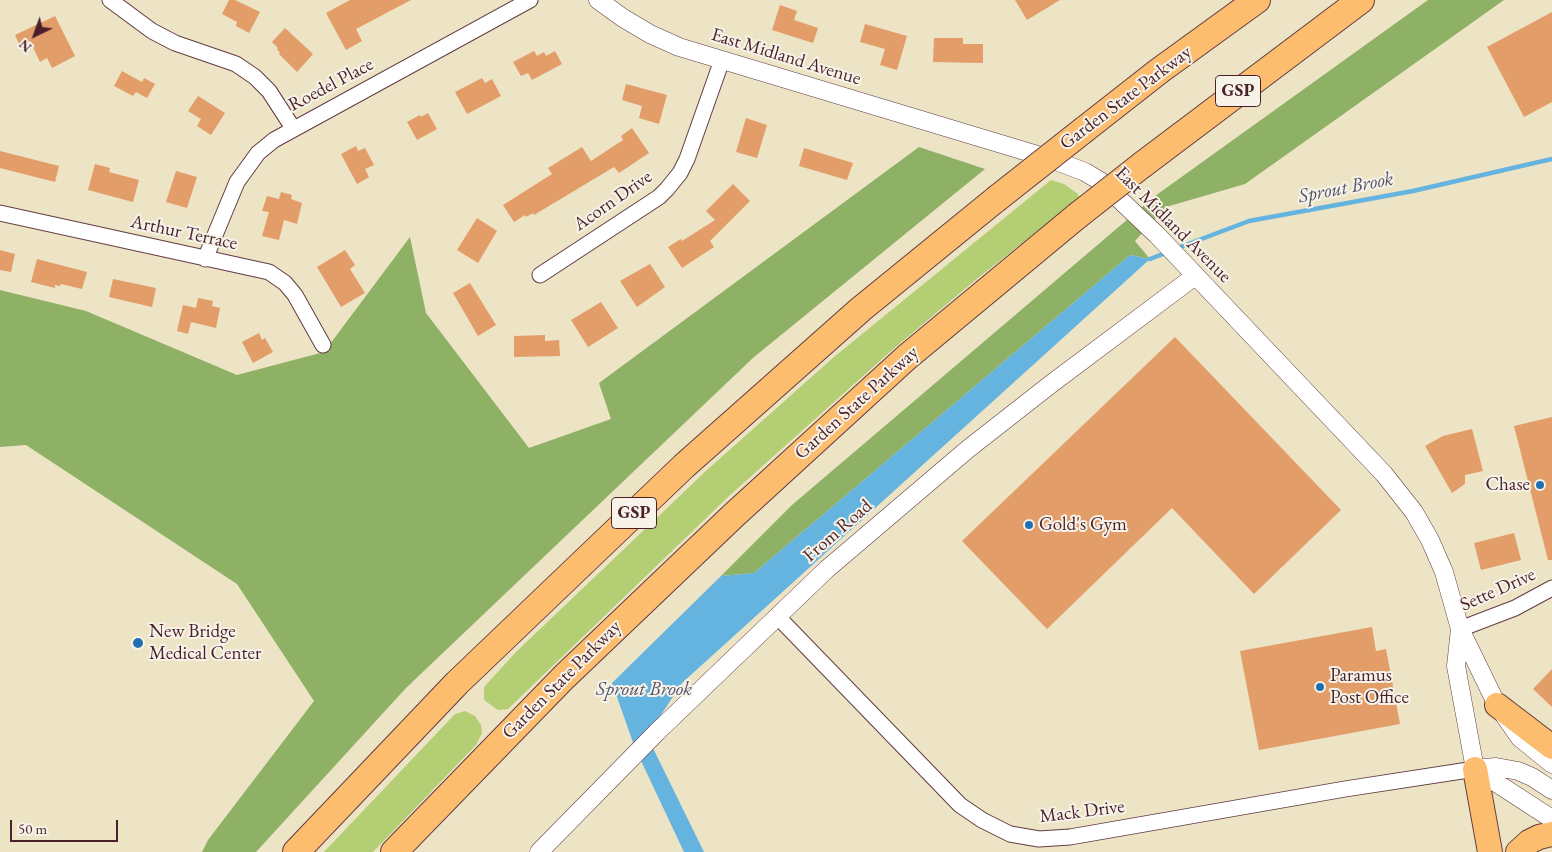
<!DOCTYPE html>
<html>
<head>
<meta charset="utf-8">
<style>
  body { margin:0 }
  #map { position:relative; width:1552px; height:852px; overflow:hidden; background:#ede3c5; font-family:"EB Garamond",serif }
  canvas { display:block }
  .north { position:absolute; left:10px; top:10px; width:50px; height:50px; -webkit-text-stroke:4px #f7f3e8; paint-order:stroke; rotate:222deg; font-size:14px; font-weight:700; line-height:20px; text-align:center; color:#4a1f2b }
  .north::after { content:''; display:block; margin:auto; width:18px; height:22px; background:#4a1f2b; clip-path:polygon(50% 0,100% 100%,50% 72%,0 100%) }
  .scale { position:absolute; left:10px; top:820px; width:108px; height:22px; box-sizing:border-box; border:2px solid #4a1f2b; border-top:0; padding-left:6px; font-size:15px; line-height:18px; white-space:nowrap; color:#4a1f2b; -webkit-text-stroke:4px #f7f3e8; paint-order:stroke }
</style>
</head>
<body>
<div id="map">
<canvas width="1552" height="852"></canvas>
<div class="north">N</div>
<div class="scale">50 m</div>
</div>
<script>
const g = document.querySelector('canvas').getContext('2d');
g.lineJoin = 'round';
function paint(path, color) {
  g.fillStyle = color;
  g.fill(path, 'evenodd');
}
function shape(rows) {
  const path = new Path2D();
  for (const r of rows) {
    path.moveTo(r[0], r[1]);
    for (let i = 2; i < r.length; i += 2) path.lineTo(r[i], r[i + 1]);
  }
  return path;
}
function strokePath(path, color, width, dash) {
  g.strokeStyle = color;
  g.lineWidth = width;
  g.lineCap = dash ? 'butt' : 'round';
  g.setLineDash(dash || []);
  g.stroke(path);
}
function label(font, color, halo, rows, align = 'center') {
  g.font = font + ' "EB Garamond",serif';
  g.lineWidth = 4;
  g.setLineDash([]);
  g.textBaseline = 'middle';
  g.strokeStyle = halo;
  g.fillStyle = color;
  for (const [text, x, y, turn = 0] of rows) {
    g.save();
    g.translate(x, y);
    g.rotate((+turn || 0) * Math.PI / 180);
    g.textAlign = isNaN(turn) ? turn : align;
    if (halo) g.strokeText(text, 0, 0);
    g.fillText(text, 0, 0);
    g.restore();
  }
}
const green = shape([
  [1051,180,1064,184,1078,194,1079,198,973,282,891,351,728,497,508,709,498,710,484,700,484,687,516,652,707,470,834,357],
  [465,711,475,716,481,725,482,733,476,745,373,852,324,852,455,714]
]);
const forest = shape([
  [1428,0,1504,0,1245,184,1166,207,1135,241,1150,259,1130,255,754,573,721,576,792,505,1155,196],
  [919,147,985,169,754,357,406,688,256,852,202,852,208,840,314,701,237,584,26,445,0,447,0,290,86,311,237,375,324,352,410,237,426,313,529,448,611,419,599,383]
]);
const water = shape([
  [1130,255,1150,259,682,683,647,736,704,852,684,852,635,748,612,683,721,576,754,573]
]);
const stream = shape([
  [1175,249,1249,221,1413,191,1552,159],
  [1150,259,1168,252]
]);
const building = shape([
  [229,0,235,0,260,12,249,33,236,26,237,22,222,14],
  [350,0,411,0,356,29,362,41,346,50,326,13],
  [1015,0,1060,0,1027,20],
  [780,5,797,11,794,20,818,28,813,43,772,30],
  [1552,12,1552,102,1524,117,1487,47],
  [55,16,75,56,52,68,47,58,40,62,30,41,20,46,15,35],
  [865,24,907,36,897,70,880,65,885,49,860,42],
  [285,28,313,54,297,72,279,54,280,53,277,49,278,48,272,42],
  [934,38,963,38,963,44,983,44,983,63,933,62],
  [534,51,537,56,544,52,546,56,555,51,562,64,532,80,528,73,521,76,513,62],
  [122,71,142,82,144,78,155,84,147,98,136,92,133,96,114,86],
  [482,78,485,83,492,79,501,96,467,114,455,92],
  [626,84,667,95,659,124,639,118,642,106,622,100],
  [198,96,225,113,211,135,197,126,201,119,188,111],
  [428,113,437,129,417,140,407,122,420,115,421,117],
  [746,118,767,125,757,158,736,152],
  [632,128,649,153,619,173,614,167,534,215,533,213,526,217,525,215,514,222,503,205,552,174,548,168,582,147,591,161,623,140,621,136],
  [356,146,358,151,365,148,374,165,365,169,369,177,357,184,341,154],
  [804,148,853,163,847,180,799,166],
  [0,151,59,166,55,182,0,168],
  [95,164,110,168,109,172,139,180,133,202,88,190],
  [176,171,197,177,187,208,166,202],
  [733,184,750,201,710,241,714,247,682,268,668,247,681,239,682,241,715,220,706,211],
  [281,192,292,195,291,199,302,203,297,224,284,220,279,240,262,236,269,212,262,211,267,196,279,199],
  [477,218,497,231,478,263,457,250],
  [0,250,15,254,11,272,0,270],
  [345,250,355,265,350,269,365,293,341,307,317,267],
  [37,259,87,272,82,289,61,284,60,286,55,285,55,288,31,282],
  [650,264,665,287,637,307,620,281],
  [113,279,156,288,152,307,109,297],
  [470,283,496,325,478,336,453,293],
  [198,298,213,301,212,306,220,308,216,328,191,322,188,334,177,331,183,305,196,308],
  [601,302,618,328,588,347,571,320],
  [259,333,262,340,265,338,273,352,253,363,242,342],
  [545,335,545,341,559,340,560,356,514,357,514,336],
  [1175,337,1341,510,1254,594,1172,508,1047,629,962,541],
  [1552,417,1552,560,1548,560,1514,426],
  [1472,429,1483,471,1465,475,1465,484,1452,493,1425,446,1443,436],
  [1514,533,1521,560,1481,570,1474,543],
  [1372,627,1376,651,1386,649,1400,724,1259,750,1240,651],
  [1552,669,1552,707,1533,689]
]);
const minor = shape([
  [110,0,152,31,175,43,236,64,255,77,269,91,293,128],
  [0,213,269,272,285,283,295,295,323,345],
  [205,259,237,182,258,153,274,140,530,0],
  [540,275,659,197,667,189,680,173,687,159,722,60],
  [777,616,960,805,982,820,1010,834,1039,839,1070,837,1345,789,1475,769],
  [1460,629,1515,608,1552,588]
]);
const tertiary = shape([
  [598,0,623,18,650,34,679,47,1051,159,1085,172,1100,181,1157,235,1384,474,1414,512,1430,540,1444,572,1460,629,1497,705,1520,738,1552,764],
  [1460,629,1456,666,1475,769,1552,819],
  [1475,769,1496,767,1518,771,1532,777,1552,790],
  [539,852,657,732,827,569,968,449,1051,384,1195,276]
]);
const trunk = shape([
  [1497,705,1552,747],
  [1475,769,1490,852],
  [1518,852,1529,842,1539,837,1552,834]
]);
const motorway = shape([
  [1085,129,1159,71,1257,0],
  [1142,165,1361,0],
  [296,852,457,683,684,466,861,309,995,200],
  [394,852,564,677,734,515,907,357,1077,216]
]);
const motorwayBridge = shape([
  [995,200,1085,129],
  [1077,216,1142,165]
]);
const markers = [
  [1540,485,5,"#1f6fb2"],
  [1029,525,5,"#1f6fb2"],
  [138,643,6,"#1f6fb2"],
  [1320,687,5,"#1f6fb2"]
];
const shields = [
  [1238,91,45],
  [634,513,45]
];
const shieldNames = [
  ["GSP",1238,91],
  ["GSP",634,513]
];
const streetNames = [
  ["East Midland Avenue",786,57,17],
  ["Roedel Place",331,85,-28],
  ["Garden State Parkway",1126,98,-37],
  ["Acorn Drive",613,201,-35],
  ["East Midland Avenue",1173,225,45],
  ["Arthur Terrace",184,233,12],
  ["Garden State Parkway",857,403,-42],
  ["From Road",838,531,-41],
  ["Sette Drive",1498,590,-24],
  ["Garden State Parkway",562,680,-45],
  ["Mack Drive",1082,812,-7]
];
const poiNames = [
  ["Chase",1530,485,"right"],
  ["Gold's Gym",1039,525],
  ["New Bridge",149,632],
  ["Medical Center",149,654],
  ["Paramus",1330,676],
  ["Post Office",1330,698]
];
const waterNames = [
  ["Sprout Brook",1346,188,-11],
  ["Sprout Brook",644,690]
];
paint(green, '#b4ce74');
paint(forest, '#8fb166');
paint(water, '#65b3df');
strokePath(stream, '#65b3df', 4.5);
paint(building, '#e29d69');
strokePath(minor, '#623c42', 17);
strokePath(tertiary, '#623c42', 19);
strokePath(trunk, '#623c42', 26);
strokePath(motorway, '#623c42', 28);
strokePath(minor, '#fff', 15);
strokePath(tertiary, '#fff', 18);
strokePath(trunk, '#fcbd6f', 24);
strokePath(motorway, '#fcbd6f', 26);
strokePath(motorwayBridge, '#623c42', 28, []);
strokePath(motorwayBridge, '#fcbd6f', 26);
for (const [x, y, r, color] of markers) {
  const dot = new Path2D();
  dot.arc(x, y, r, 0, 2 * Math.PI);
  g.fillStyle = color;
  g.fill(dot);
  strokePath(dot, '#f7f3e8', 2);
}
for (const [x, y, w] of shields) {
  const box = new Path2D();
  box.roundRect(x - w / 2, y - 15.5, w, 31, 4);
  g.fillStyle = '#f7f3e8';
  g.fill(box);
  strokePath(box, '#4a1f2b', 1);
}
label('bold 18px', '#4a1f2b', null, shieldNames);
label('19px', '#4a1f2b', '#f7f3e8', streetNames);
label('19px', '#4a1f2b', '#f7f3e8', poiNames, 'left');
label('italic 20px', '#53536a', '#f7f3e8', waterNames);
</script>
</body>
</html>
